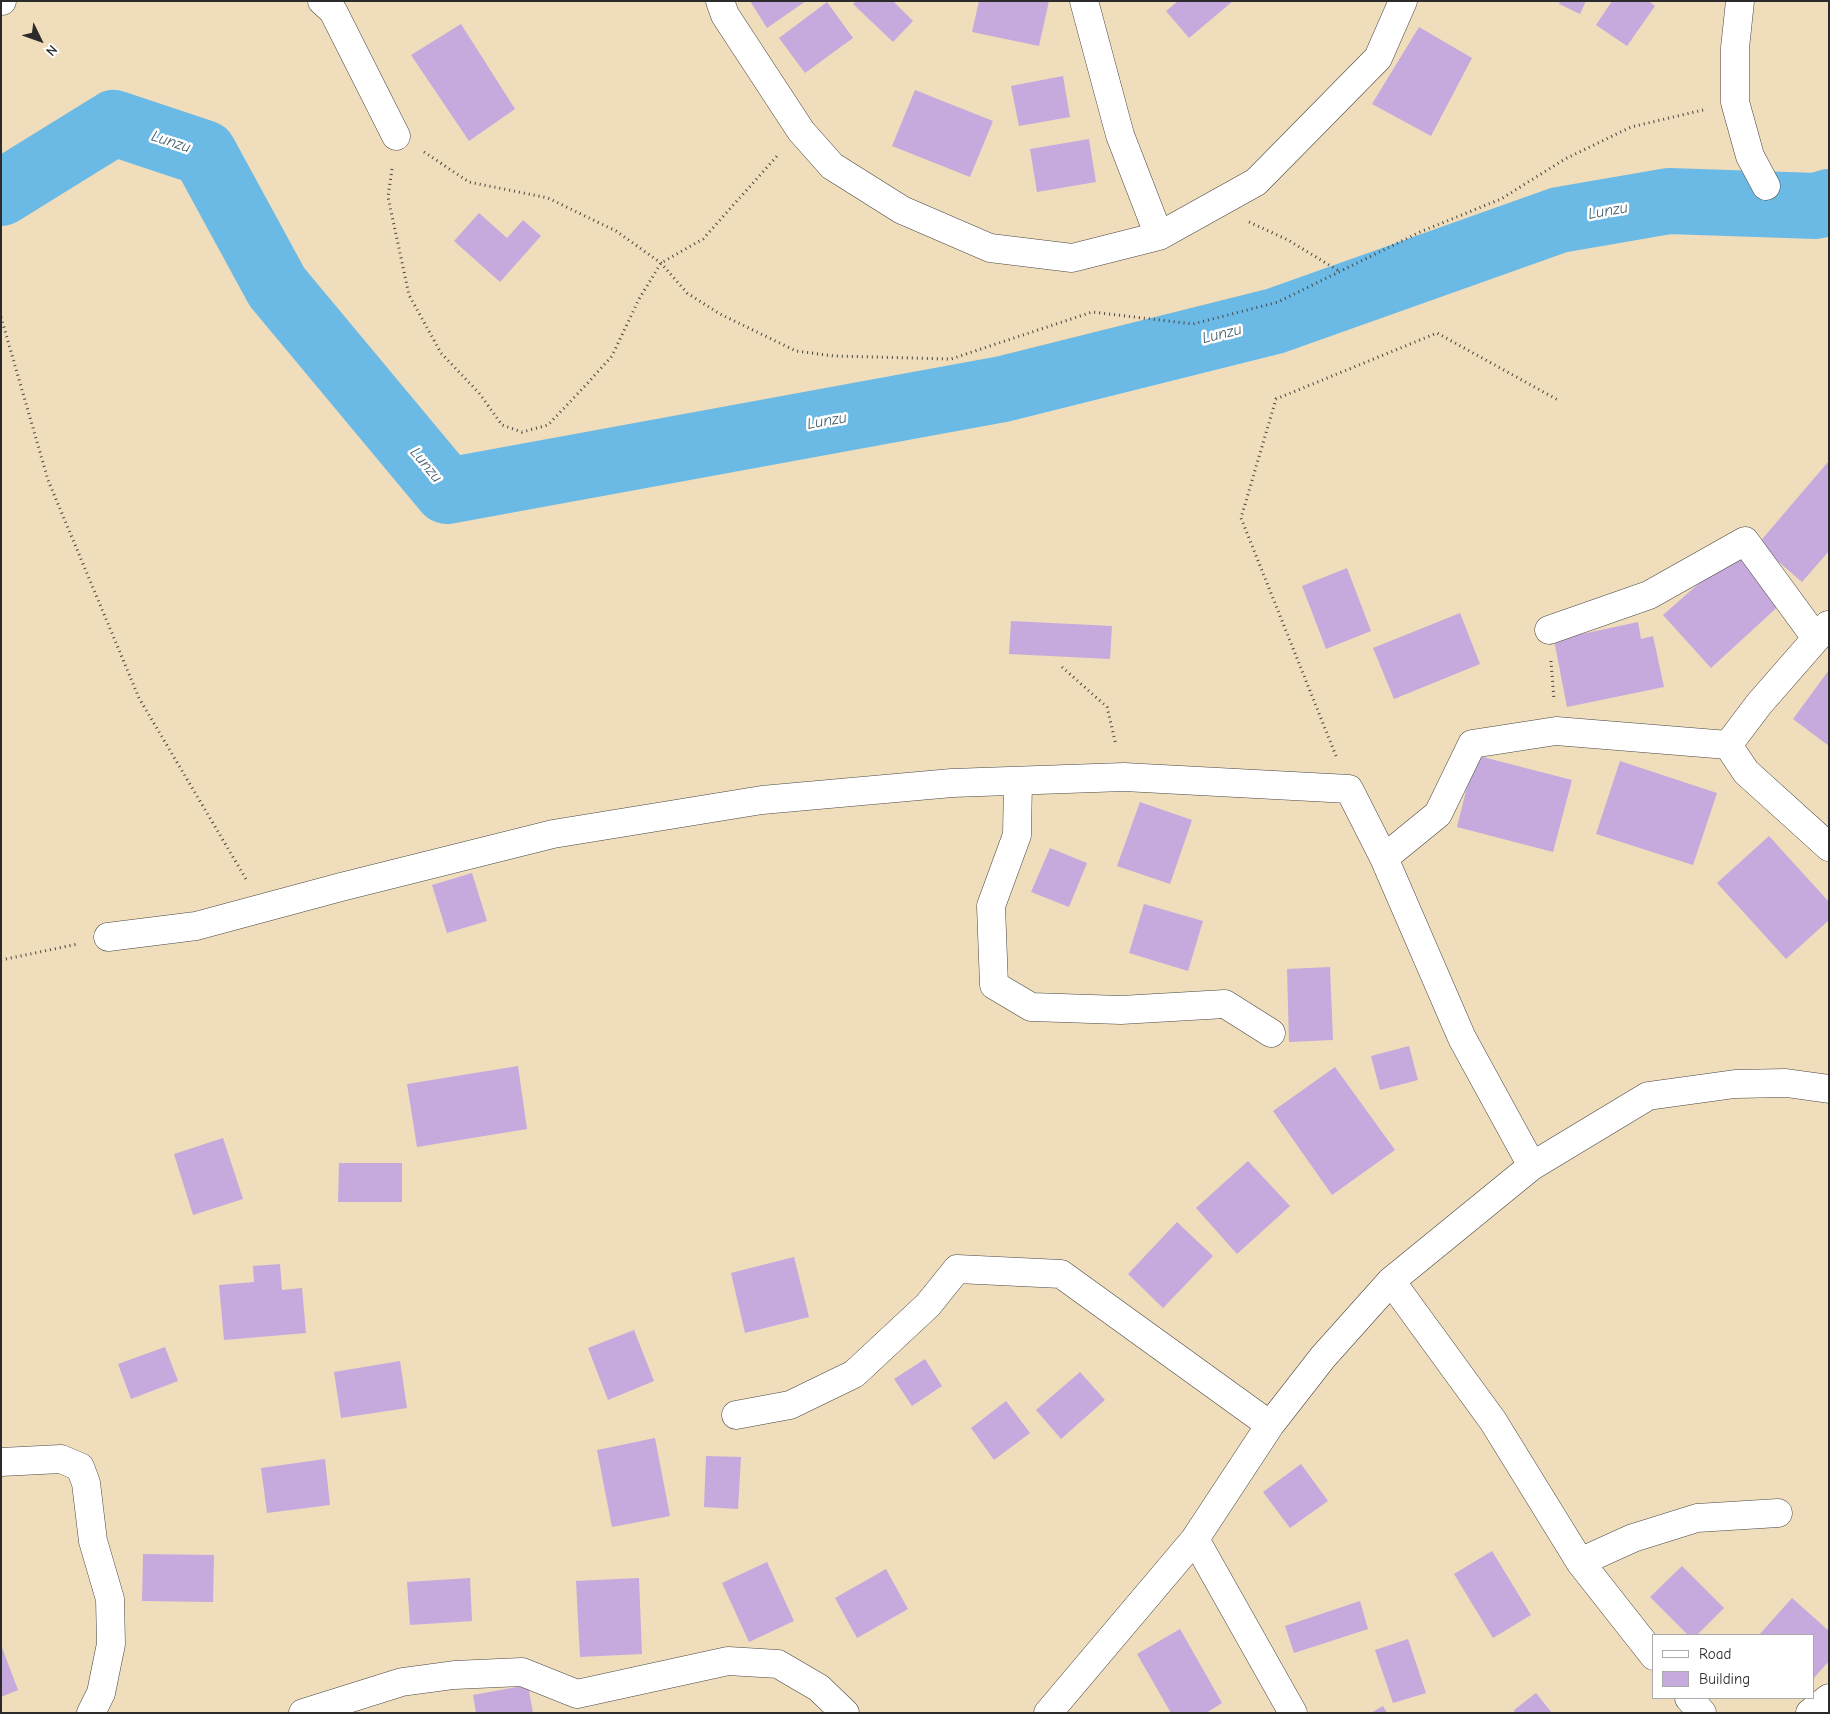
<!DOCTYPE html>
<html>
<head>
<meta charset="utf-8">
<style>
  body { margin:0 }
  #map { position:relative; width:1830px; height:1714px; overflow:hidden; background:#efddbc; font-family:"Comic Neue",sans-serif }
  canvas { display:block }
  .frame { position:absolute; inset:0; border:2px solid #2b2b2b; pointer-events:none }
  .legend { position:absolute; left:1652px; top:1634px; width:162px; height:65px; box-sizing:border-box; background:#fff; border:1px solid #aaa; margin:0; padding:6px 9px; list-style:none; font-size:15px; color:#2b2b2b }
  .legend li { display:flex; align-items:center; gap:10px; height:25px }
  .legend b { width:25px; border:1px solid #aaa }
  .north { position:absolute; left:15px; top:15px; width:50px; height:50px; -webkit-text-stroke:4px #fff; paint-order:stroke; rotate:132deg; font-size:14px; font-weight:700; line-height:20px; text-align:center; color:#2b2b2b }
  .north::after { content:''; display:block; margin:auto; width:18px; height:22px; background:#2b2b2b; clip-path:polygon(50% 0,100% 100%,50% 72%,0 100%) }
</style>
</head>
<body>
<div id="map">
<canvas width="1830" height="1714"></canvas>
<div class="frame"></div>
<ul class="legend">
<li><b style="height:6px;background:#fff"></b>Road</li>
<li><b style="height:14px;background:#c6aadd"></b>Building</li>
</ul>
<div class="north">N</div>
</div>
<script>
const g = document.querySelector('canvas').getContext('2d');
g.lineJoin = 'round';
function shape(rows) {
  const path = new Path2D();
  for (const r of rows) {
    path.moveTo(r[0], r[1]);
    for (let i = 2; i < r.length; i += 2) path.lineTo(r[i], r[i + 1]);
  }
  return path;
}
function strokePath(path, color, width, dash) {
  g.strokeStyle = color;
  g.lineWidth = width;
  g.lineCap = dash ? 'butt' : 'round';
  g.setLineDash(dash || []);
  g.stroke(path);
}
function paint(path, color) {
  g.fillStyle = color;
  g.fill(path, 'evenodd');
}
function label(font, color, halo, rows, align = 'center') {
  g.font = font + ' "Comic Neue",sans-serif';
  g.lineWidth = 5;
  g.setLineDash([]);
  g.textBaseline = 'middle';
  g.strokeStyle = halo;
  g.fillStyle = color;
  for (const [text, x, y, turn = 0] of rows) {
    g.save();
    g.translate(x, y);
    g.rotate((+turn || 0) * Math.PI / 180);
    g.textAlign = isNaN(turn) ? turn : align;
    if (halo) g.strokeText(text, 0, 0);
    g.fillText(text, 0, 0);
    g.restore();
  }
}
const river = shape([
  [1,193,114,123,204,153,277,287,447,491,1003,389,1275,321,1559,220,1669,201,1816,206,1829,202]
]);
const building = shape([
  [750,1,806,1,767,28],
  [856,1,893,1,913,21,893,42,853,4],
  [979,1,1049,1,1039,46,972,32],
  [1178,1,1233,1,1189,38,1166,11],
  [1560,1,1586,1,1580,14,1559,4],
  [1612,1,1649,1,1655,6,1627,46,1596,25],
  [827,2,853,38,805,73,779,38],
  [461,24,515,109,469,141,411,55],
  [1419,27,1472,58,1431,136,1372,104],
  [1063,76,1070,117,1019,126,1011,86],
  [915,90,993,121,970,177,892,146],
  [1089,139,1096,182,1037,192,1030,149],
  [479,213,507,238,523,220,541,236,500,282,454,241],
  [1828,462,1829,551,1802,582,1758,544],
  [1737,550,1783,602,1711,668,1663,615],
  [1347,568,1371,631,1326,649,1302,586],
  [1460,613,1480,664,1394,699,1373,648],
  [1011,621,1112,626,1110,659,1009,654],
  [1638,622,1641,639,1653,636,1664,687,1567,707,1554,640],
  [1829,670,1829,746,1793,719],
  [1475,755,1572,780,1553,852,1457,827],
  [1620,761,1717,793,1693,865,1596,834],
  [1140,802,1192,820,1170,884,1117,866],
  [1769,836,1829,902,1829,920,1786,959,1717,883],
  [1050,848,1087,863,1069,907,1031,892],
  [472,873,487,921,447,933,432,885],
  [1144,904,1203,921,1188,971,1129,953],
  [1330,967,1333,1040,1289,1042,1287,969],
  [1409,1046,1418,1080,1380,1090,1371,1056],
  [518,1066,527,1129,417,1147,407,1084],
  [1335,1067,1395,1150,1332,1195,1273,1111],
  [223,1138,243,1199,193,1215,174,1154],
  [1248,1161,1290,1206,1237,1254,1196,1208],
  [339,1163,402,1163,402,1202,338,1202],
  [1177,1222,1213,1256,1163,1308,1128,1274],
  [794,1257,809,1317,745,1333,731,1273],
  [280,1264,282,1290,302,1288,306,1333,224,1340,219,1285,254,1282,253,1266],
  [634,1330,654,1381,608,1400,588,1348],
  [165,1347,178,1381,131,1399,118,1364],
  [925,1359,942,1386,912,1406,894,1379],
  [400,1361,407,1408,341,1418,334,1372],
  [1080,1372,1105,1400,1061,1439,1036,1410],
  [1006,1401,1030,1433,994,1460,971,1428],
  [655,1438,670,1516,612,1527,597,1450],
  [706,1456,741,1457,738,1509,704,1507],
  [325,1459,330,1505,267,1513,261,1468],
  [1301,1464,1328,1501,1290,1528,1263,1492],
  [1492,1551,1531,1615,1493,1638,1454,1574],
  [143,1554,214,1555,213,1602,142,1601],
  [767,1562,794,1621,749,1642,722,1583],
  [1682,1566,1724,1608,1697,1635,1688,1635,1650,1597],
  [886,1569,908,1609,857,1638,835,1598],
  [470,1578,472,1621,410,1625,407,1582],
  [639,1578,642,1654,580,1657,576,1581],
  [1792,1598,1829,1631,1829,1661,1814,1678,1814,1635,1759,1635],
  [1360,1601,1368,1629,1294,1653,1285,1626],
  [1180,1629,1222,1703,1206,1713,1171,1713,1137,1654],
  [1408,1639,1426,1693,1393,1703,1375,1650],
  [1,1645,18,1690,1,1697],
  [528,1685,533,1713,476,1713,473,1695],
  [1536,1693,1552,1713,1515,1713,1514,1710],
  [1383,1706,1387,1713,1371,1713]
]);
const path = shape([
  [424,152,469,182,548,198,616,231,661,263,687,293,720,314,796,351,834,356,951,359,1092,312,1193,324,1278,302,1420,232,1501,199,1565,159,1631,127,1703,110],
  [392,169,388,197,409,295,441,353,479,393,502,425,522,432,548,425,585,386,612,356,639,299,661,263,703,239,778,155],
  [1249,222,1288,240,1339,271],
  [1,317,48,480,139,698,246,879],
  [1551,661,1554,700],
  [1062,667,1107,707,1116,745],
  [1336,756,1241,518,1276,399,1437,333,1558,400],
  [1,960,78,944]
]);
const minor = shape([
  [1,1,2,1],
  [322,1,333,11,396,136],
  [720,1,725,15,801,131,832,166,902,210,990,248,1072,258,1159,236,1256,182,1378,58,1403,1],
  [1084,1,1120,135,1159,236],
  [1740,1,1735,48,1735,102,1750,156,1766,186],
  [1549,630,1649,595,1745,541,1816,638],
  [1728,745,1759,704,1828,625],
  [1018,781,1017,835,991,906,994,985,1031,1007,1121,1010,1225,1004,1271,1033],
  [1384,858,1438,814,1472,744,1556,731,1728,745,1746,772,1829,847],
  [108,937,196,926,341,887,553,834,762,800,952,783,1124,777,1349,789,1384,858,1462,1038,1532,1166],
  [1391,1281,1493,1421,1580,1562,1654,1656],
  [736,1415,790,1405,854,1374,928,1305,957,1269,1061,1274,1270,1425],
  [1,1462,61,1459,80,1467,86,1483,93,1541,110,1599,111,1644,101,1693,91,1713],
  [1195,1539,1293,1713],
  [1580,1562,1633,1538,1697,1518,1778,1513],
  [1689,1698,1702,1713],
  [303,1713,402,1682,454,1675,522,1672,577,1694,728,1661,778,1664,819,1688,845,1713],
  [1048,1713,1195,1539,1270,1425,1323,1357,1391,1281,1532,1166,1648,1096,1735,1084,1786,1083,1829,1089],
  [1810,1713,1829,1698]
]);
const waterNames = [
  ["Lunzu",171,142,18],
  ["Lunzu",1608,211,-10],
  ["Lunzu",1222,334,-14],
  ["Lunzu",827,421,-10],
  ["Lunzu",426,465,50]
];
strokePath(river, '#6bbae6', 66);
paint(building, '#c6aadd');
strokePath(minor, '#484641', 29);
strokePath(path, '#484641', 3, [1, 4]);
strokePath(minor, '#fff', 28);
label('italic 16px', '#415d6c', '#fff', waterNames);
</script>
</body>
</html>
